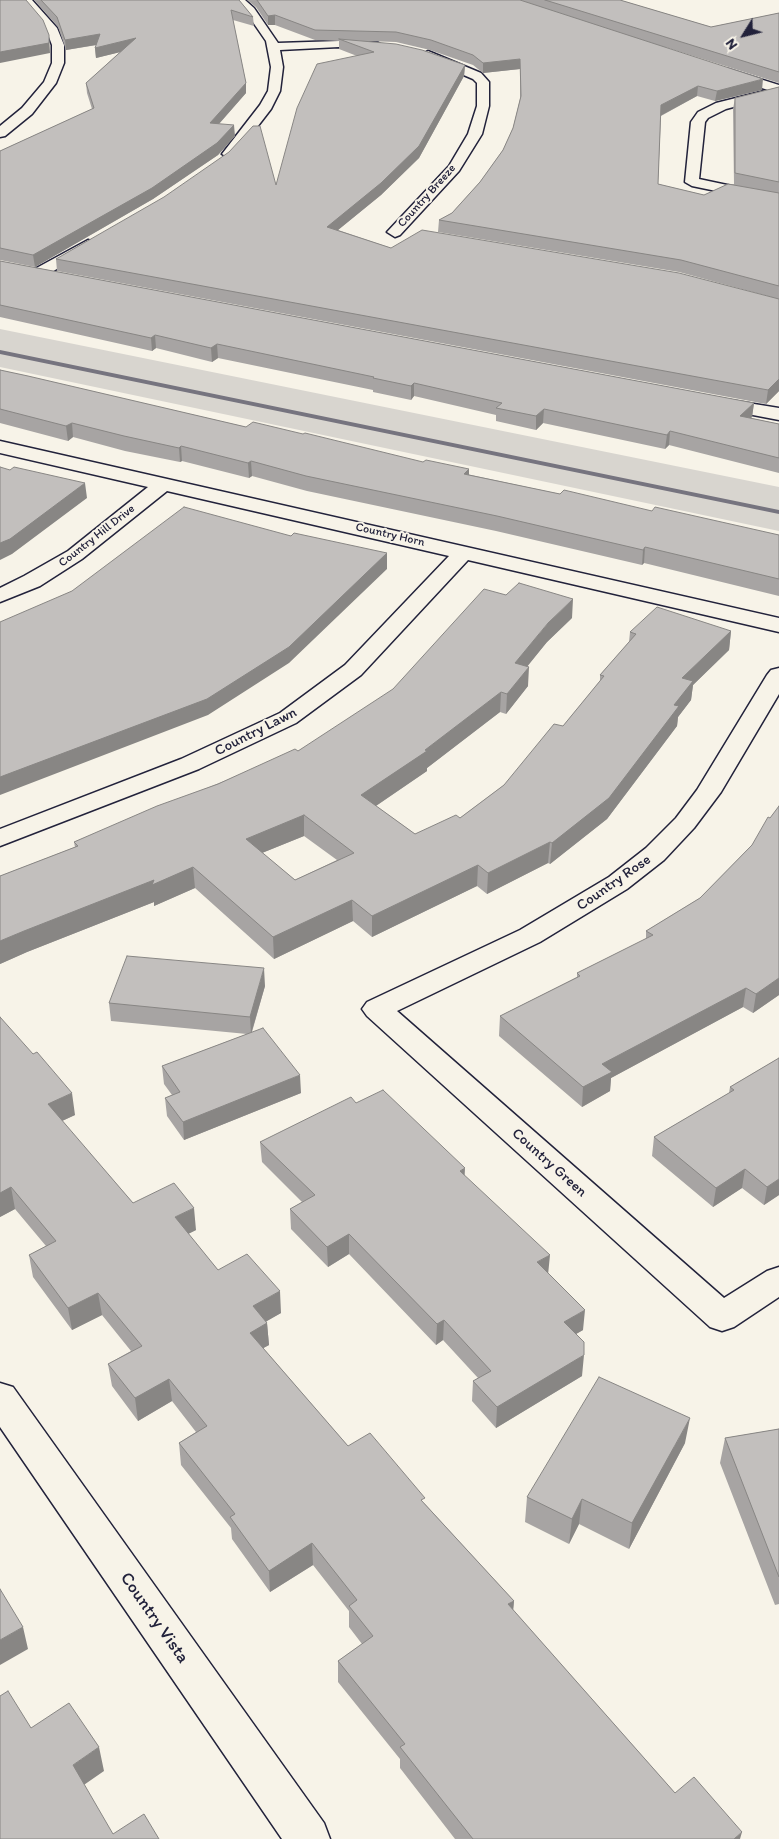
<!DOCTYPE html>
<html>
<head>
<meta charset="utf-8">
<style>
  body { margin:0 }
  #map { position:relative; width:779px; height:1839px; overflow:hidden; background:#f7f3e8; font-family:Itim,sans-serif }
  canvas { display:block }
  .north { position:absolute; left:719px; top:10px; width:50px; height:50px; -webkit-text-stroke:4px #f7f3e8; paint-order:stroke; rotate:234deg; font-size:14px; font-weight:700; line-height:20px; text-align:center; color:#22223b }
  .north::after { content:''; display:block; margin:auto; width:18px; height:22px; background:#22223b; clip-path:polygon(50% 0,100% 100%,50% 72%,0 100%) }
</style>
</head>
<body>
<div id="map">
<canvas width="779" height="1839"></canvas>
<div class="north">N</div>
</div>
<script>
const g = document.querySelector('canvas').getContext('2d');
g.lineJoin = 'round';
function paint(path, color) {
  g.fillStyle = color;
  g.fill(path, 'evenodd');
}
function shape(rows) {
  const path = new Path2D();
  for (const r of rows) {
    path.moveTo(r[0], r[1]);
    for (let i = 2; i < r.length; i += 2) path.lineTo(r[i], r[i + 1]);
  }
  return path;
}
function strokePath(path, color, width, dash) {
  g.strokeStyle = color;
  g.lineWidth = width;
  g.lineCap = dash ? 'butt' : 'round';
  g.setLineDash(dash || []);
  g.stroke(path);
}
function label(font, color, halo, rows, align = 'center') {
  g.font = font + ' Itim,sans-serif';
  g.lineWidth = 4;
  g.setLineDash([]);
  g.textBaseline = 'middle';
  g.strokeStyle = halo;
  g.fillStyle = color;
  for (const [text, x, y, turn = 0] of rows) {
    g.save();
    g.translate(x, y);
    g.rotate((+turn || 0) * Math.PI / 180);
    g.textAlign = isNaN(turn) ? turn : align;
    if (halo) g.strokeText(text, 0, 0);
    g.fillText(text, 0, 0);
    g.restore();
  }
}
const green = shape([
  [0,329,779,487,779,531,0,367]
]);
const stream = shape([
  [0,350,779,510,779,514,0,354,0,350]
]);
const street = shape([
  [234,0,245,0,254,8,278,43,339,41,377,42,383,46,377,50,339,47,280,50,283,67,280,91,271,109,234,157,229,158,222,154,260,105,268,91,271,67,266,41,246,12,234,0],
  [428,51,481,73,489,82,489,106,482,134,459,171,400,235,395,237,387,232,449,166,468,134,477,106,477,83,473,79,424,58,422,55,428,51],
  [728,69,779,85,779,93,775,92,774,96,726,109,708,118,705,122,699,179,779,196,779,204,692,186,685,182,691,122,698,112,716,103,768,90,724,76,722,73,724,70,728,69],
  [88,240,93,242,96,245,93,248,43,277,37,279,29,274,31,271,88,240],
  [717,398,779,408,779,420,711,407,708,403,711,399,717,398],
  [0,441,779,618,779,632,468,560,361,675,296,723,199,769,0,846,0,829,181,759,280,713,345,665,449,556,167,491,82,559,40,586,0,602,0,588,24,576,68,551,148,487,0,453,0,441],
  [779,668,779,694,721,792,694,828,664,860,627,889,540,942,397,1011,724,1298,767,1271,779,1267,779,1297,734,1327,722,1331,710,1327,367,1016,362,1009,367,1002,520,930,609,877,646,848,676,818,697,790,767,675,771,670,779,668],
  [0,1383,13,1387,324,1823,330,1839,282,1839,0,1427,0,1383]
]);
const secondary = shape([
  [21,0,32,0,57,28,64,45,64,63,56,83,32,114,5,136,0,137,0,126,22,108,44,82,52,63,52,45,46,29,21,0]
]);
const wall = shape([
  [34,0,239,0,253,17,254,26,233,20,246,83,246,93,219,124,235,136,218,155,153,199,35,267,0,260,0,151,92,109,87,93,86,83,120,52,96,58,95,48,97,45,66,50,58,27],
  [247,0,620,0,711,27,779,13,779,83,665,47,762,90,715,101,697,96,661,116,658,184,704,195,734,184,733,109,735,98,779,87,779,391,766,404,57,271,56,259,276,185,357,56,339,49,339,41,315,40,275,25,268,25,256,7],
  [366,41,396,42,430,50,473,65,483,73,520,69,520,99,513,128,503,150,480,182,452,213,439,220,438,232,679,272,771,297,391,248,338,230,381,195,419,158,464,76,465,65],
  [0,261,754,403,752,417,751,418,779,424,779,473,669,445,665,449,543,423,536,430,496,421,496,415,414,396,411,400,373,392,373,390,218,358,212,362,156,348,152,351,0,317],
  [0,370,246,427,560,494,779,535,779,596,644,563,642,565,496,531,307,491,252,476,249,478,182,461,180,462,125,451,73,437,68,441,0,423],
  [572,618,547,642,527,666,528,686,506,714,500,712,427,768,427,771,376,806,415,834,460,818,504,785,563,726,600,681,600,675,629,642,630,632,731,631,729,650,693,685,691,700,678,717,677,726,607,819,550,864,548,863,487,894,477,886,372,937,353,921,274,959,195,888,154,906,154,902,27,952,0,964,0,876,75,847,74,842,298,751],
  [304,836,337,860,295,880,262,853],
  [779,806,779,995,753,1013,743,1007,611,1078,610,1091,582,1107,499,1036,500,1016,577,977,577,973,646,939,646,931,700,898,752,845],
  [265,986,252,1032,301,1093,184,1140,167,1116,165,1098,172,1095,164,1084,162,1066,247,1034,111,1021,109,1003],
  [0,1017,75,1115,62,1121,133,1203,196,1230,188,1234,218,1270,281,1313,266,1321,267,1323,269,1345,263,1348,348,1446,425,1504,514,1601,513,1610,675,1793,740,1839,455,1839,400,1768,400,1759,338,1682,338,1661,362,1644,349,1627,349,1611,313,1565,270,1592,232,1539,231,1528,181,1465,179,1443,196,1432,172,1401,138,1421,112,1386,108,1364,131,1351,102,1315,72,1330,33,1277,29,1255,46,1246,15,1209,0,1217],
  [779,1058,779,1195,764,1205,742,1188,713,1207,652,1156,654,1137,729,1093,730,1087],
  [356,1103,464,1175,548,1274,583,1330,576,1334,582,1376,496,1428,472,1401,473,1381,478,1378,443,1340,436,1345,349,1254,328,1267,291,1229,290,1209,302,1202,262,1162,260,1142],
  [779,1429,779,1604,775,1605,720,1463,725,1438],
  [685,1443,629,1549,579,1524,569,1544,525,1522,527,1497]
]);
const shadedWall = shape([
  [275,15,275,25,268,25,268,16],
  [100,34,101,44,66,50,65,40],
  [49,35,50,53,0,63,0,52],
  [136,38,137,48,96,58,95,48],
  [520,59,520,69,483,73,483,63],
  [465,65,464,76,419,158,381,195,327,239,327,227],
  [763,79,762,90,715,101,717,91],
  [246,83,246,93,210,134,210,123],
  [698,86,697,96,660,116,661,105],
  [234,125,235,136,218,155,153,199,35,267,33,255],
  [155,335,156,348,152,351,151,338],
  [217,344,218,358,212,362,211,348],
  [779,379,779,391,766,404,768,390],
  [414,383,414,396,411,400,411,386],
  [754,403,752,417,738,430,740,416],
  [544,409,543,423,536,430,536,416],
  [72,423,73,437,68,441,66,426],
  [670,431,669,445,665,449,667,435],
  [181,446,182,461,180,462,179,448],
  [251,461,252,476,249,478,248,463],
  [469,469,469,484,464,474],
  [85,483,87,498,12,554,0,560,0,543],
  [645,547,644,563,642,565,643,550],
  [387,553,387,569,289,663,208,715,0,795,0,777],
  [573,599,572,618,547,642,514,683,515,663,548,623],
  [731,631,729,650,693,685,691,700,678,717,677,726,607,819,550,864,552,843,674,705,682,678],
  [529,667,528,686,506,714,507,694],
  [501,692,500,712,427,768,427,771,361,816,361,795,425,750],
  [304,815,304,836,247,859,246,839],
  [550,842,548,863,487,894,488,873],
  [478,865,477,886,372,937,372,916],
  [193,867,195,888,154,906,154,902,27,952,0,964,0,941,24,931,154,880],
  [352,900,353,921,274,959,273,937],
  [264,968,265,986,251,1034,250,1017],
  [779,978,779,995,753,1013,756,994],
  [746,988,743,1007,611,1078,610,1091,582,1107,583,1087,602,1064],
  [300,1075,301,1093,184,1140,183,1122],
  [72,1093,75,1115,51,1126,48,1104],
  [465,1168,464,1188,460,1171],
  [745,1169,742,1188,713,1207,716,1188],
  [779,1179,779,1195,764,1205,767,1187],
  [11,1187,15,1209,0,1217,0,1193],
  [194,1208,196,1230,178,1239,175,1217],
  [349,1234,349,1254,328,1267,327,1247],
  [550,1255,548,1275,537,1262],
  [280,1291,281,1313,255,1328,253,1306],
  [98,1293,102,1315,72,1330,68,1308],
  [585,1310,583,1330,562,1342,564,1322],
  [444,1320,443,1340,436,1345,437,1324],
  [267,1323,269,1345,251,1355,250,1333],
  [584,1355,582,1376,496,1428,497,1407],
  [169,1379,172,1401,138,1421,135,1398],
  [690,1418,685,1443,629,1549,632,1523],
  [582,1499,579,1524,569,1544,572,1519],
  [312,1543,313,1565,270,1592,269,1571],
  [514,1601,512,1622,508,1604],
  [23,1627,28,1649,0,1665,0,1640],
  [99,1747,104,1771,78,1789,73,1765],
  [742,1832,740,1839,734,1839]
]);
const building = shape([
  [0,0,26,0,43,20,49,35,49,43,0,52,0,0],
  [41,0,239,0,253,17,231,10,246,83,210,123,234,125,217,143,152,188,33,255,0,248,0,151,94,108,86,83,136,38,95,48,100,34,65,40,57,17,41,0],
  [257,0,520,0,763,79,717,91,698,86,661,105,658,184,704,195,728,184,779,193,779,286,681,260,439,220,452,213,480,182,503,150,513,128,521,96,520,59,483,63,473,55,431,40,396,32,315,30,275,15,268,16,257,0],
  [545,0,620,0,711,27,779,13,779,72,545,0],
  [339,39,396,44,422,50,465,65,419,146,381,183,327,227,391,248,422,230,679,273,779,299,779,379,768,390,56,259,164,197,229,152,253,126,260,126,276,185,297,108,317,64,374,52,339,39],
  [779,87,779,182,735,173,735,98,779,87],
  [0,261,754,403,740,416,779,424,779,458,670,431,667,435,544,409,536,416,496,408,502,403,414,383,411,386,373,378,374,377,217,344,211,348,155,335,151,338,0,305,0,261],
  [0,370,28,376,246,427,253,422,303,434,305,433,423,462,426,460,469,469,464,474,560,494,564,490,652,511,655,507,779,535,779,579,645,547,643,550,497,516,306,476,251,461,248,463,181,446,179,448,124,436,72,423,66,426,0,409,0,370],
  [0,467,10,470,14,467,85,483,10,539,0,543,0,467],
  [184,507,291,536,294,533,387,553,289,647,207,699,0,777,0,622,72,591,184,507],
  [519,583,573,599,548,623,515,663,529,667,507,694,501,692,425,750,427,751,361,795,415,834,456,815,460,818,504,785,554,724,563,726,604,676,600,675,636,634,630,632,657,607,731,631,682,678,693,681,674,705,679,706,609,798,552,843,550,842,488,873,478,865,372,916,352,900,273,937,193,867,152,885,154,880,24,931,0,941,0,876,78,846,74,842,157,806,218,784,295,749,298,751,393,689,484,589,506,595,519,583],
  [304,815,354,853,295,880,246,839,304,815],
  [779,806,779,978,756,994,746,988,602,1064,612,1072,583,1087,500,1016,580,976,577,973,653,935,646,931,700,898,752,845,768,817,770,818,779,806],
  [127,956,264,968,250,1017,109,1003,127,956],
  [0,1017,33,1054,37,1052,72,1093,48,1104,133,1203,174,1183,194,1208,175,1217,218,1270,247,1254,280,1291,253,1306,267,1323,250,1333,348,1446,370,1433,425,1498,421,1500,514,1601,508,1604,675,1793,694,1777,742,1832,734,1839,473,1839,400,1747,405,1744,338,1661,373,1636,349,1606,357,1600,312,1543,269,1571,230,1517,235,1514,179,1443,207,1426,169,1379,135,1398,108,1364,142,1346,98,1293,68,1308,29,1255,56,1241,11,1187,0,1193,0,1017],
  [263,1028,300,1075,183,1122,165,1098,180,1092,162,1066,263,1028],
  [779,1058,779,1179,767,1187,745,1169,716,1188,654,1137,734,1090,730,1087,779,1058],
  [383,1090,465,1168,460,1171,550,1255,537,1262,585,1310,564,1322,584,1342,584,1355,497,1407,473,1381,491,1371,444,1320,437,1324,349,1234,327,1247,290,1209,315,1195,260,1142,351,1097,356,1103,383,1090],
  [599,1377,690,1418,632,1523,582,1499,572,1519,527,1497,599,1377],
  [779,1429,779,1577,725,1438,779,1429],
  [0,1589,23,1627,0,1640,0,1589],
  [8,1691,31,1728,69,1703,99,1747,73,1765,113,1834,144,1814,159,1839,0,1839,0,1696,8,1691]
]);
const farStreetnames = [
  ["Country Breeze",427,196,-48],
  ["Country Horn",390,535,13],
  ["Country Hill Drive",97,536,-38]
];
const streetNames = [
  ["Country Lawn",256,732,-27],
  ["Country Rose",614,883,-35],
  ["Country Green",549,1163,42]
];
const nearStreetnames = [
  ["Country Vista",154,1618,55]
];
paint(green, '#d8d5cf');
paint(stream, '#76747f');
strokePath(street, '#22223b', 3);
strokePath(secondary, '#22223b', 3);
paint(street, '#f7f3e8');
paint(secondary, '#f7f3e8');
paint(wall, '#a7a4a3');
paint(shadedWall, '#888684');
paint(building, '#c2bfbd');
strokePath(building, '#888684', 1);
label('12px', '#22223b', '#f7f3e8', farStreetnames);
label('15px', '#22223b', '#f7f3e8', streetNames);
label('18px', '#22223b', '#f7f3e8', nearStreetnames);
</script>
</body>
</html>
